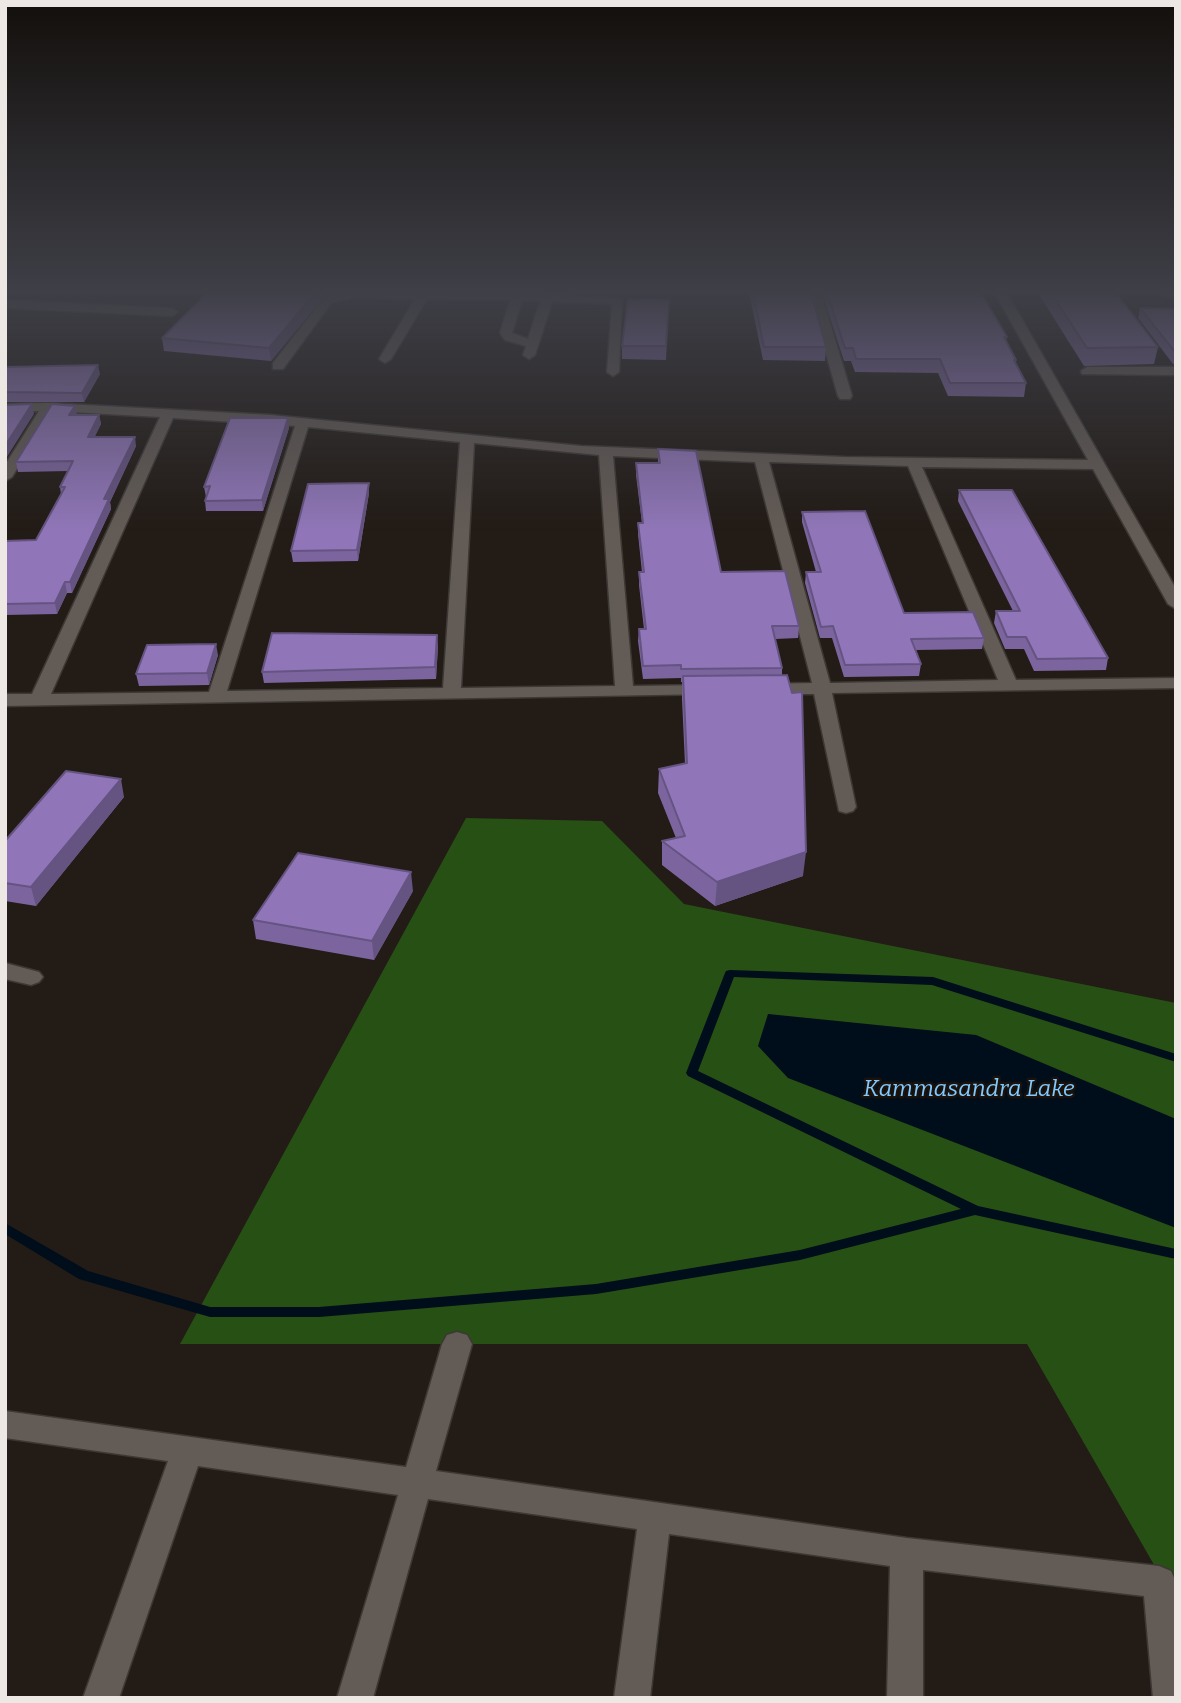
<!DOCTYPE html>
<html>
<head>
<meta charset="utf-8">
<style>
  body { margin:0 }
  #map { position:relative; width:1181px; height:1703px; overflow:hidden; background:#221b16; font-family:Bitter,serif }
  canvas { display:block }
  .frame { position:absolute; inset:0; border:7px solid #ede8e4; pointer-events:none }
</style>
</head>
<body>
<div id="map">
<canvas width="1181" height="1703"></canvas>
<div class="frame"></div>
</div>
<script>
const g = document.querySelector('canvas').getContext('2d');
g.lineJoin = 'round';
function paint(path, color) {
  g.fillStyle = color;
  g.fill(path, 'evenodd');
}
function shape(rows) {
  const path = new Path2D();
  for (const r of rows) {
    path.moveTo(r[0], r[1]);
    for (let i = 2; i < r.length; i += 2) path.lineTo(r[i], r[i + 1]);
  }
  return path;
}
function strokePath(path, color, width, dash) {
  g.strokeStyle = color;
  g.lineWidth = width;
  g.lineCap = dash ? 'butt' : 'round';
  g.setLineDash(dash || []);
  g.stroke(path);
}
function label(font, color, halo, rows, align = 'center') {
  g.font = font + ' Bitter,serif';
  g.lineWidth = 5;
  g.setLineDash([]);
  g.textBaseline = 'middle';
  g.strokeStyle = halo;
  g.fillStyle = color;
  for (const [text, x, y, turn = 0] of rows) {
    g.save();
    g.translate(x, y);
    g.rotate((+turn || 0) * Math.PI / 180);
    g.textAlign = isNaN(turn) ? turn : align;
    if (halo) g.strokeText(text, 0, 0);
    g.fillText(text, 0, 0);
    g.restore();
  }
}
const green = shape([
  [466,818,602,821,684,904,1176,1003,1176,1603,1027,1344,180,1344]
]);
const water = shape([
  [768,1014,976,1035,1176,1119,1176,1228,788,1078,758,1046]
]);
const stream = shape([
  [730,970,933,977,1176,1054,1176,1062,932,985,734,977,698,1071,978,1206,1176,1249,1176,1259,975,1215,800,1260,596,1294,319,1317,210,1317,79,1279,5,1234,5,1223,88,1271,210,1307,319,1307,596,1284,800,1250,961,1209,688,1076,686,1073,725,973,726,971,730,970]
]);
const minor = shape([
  [809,293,821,293,852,396,850,399,840,399,838,396,809,293],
  [995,293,1007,293,1176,589,1176,609,1168,604,1093,469,922,467,1016,680,1176,678,1176,688,832,693,856,807,853,811,846,813,839,811,814,694,761,694,752,689,761,684,812,683,755,462,613,456,633,686,708,685,717,690,714,694,5,706,5,694,32,694,160,417,52,411,12,477,5,481,5,465,39,411,5,412,5,404,48,403,271,415,581,446,844,457,1088,460,995,293],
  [173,418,295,426,209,692,51,694,173,418],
  [308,427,460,442,443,688,227,691,308,427],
  [474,443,599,455,615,686,461,688,474,443],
  [769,462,908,466,998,680,830,683,769,462],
  [1161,293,1176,293,1176,298,1163,295,1161,293],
  [335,294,517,294,622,299,619,372,613,376,607,372,612,304,552,302,535,355,529,359,523,355,526,346,505,340,500,333,510,300,427,299,391,359,385,363,379,359,415,299,351,298,331,303,283,369,273,369,273,363,323,299,335,294],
  [522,301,540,301,528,339,512,333,522,301],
  [5,300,172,308,178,312,172,316,5,308,5,300],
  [1087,367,1176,367,1176,375,1082,374,1081,371,1087,367],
  [5,963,39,972,43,977,39,982,31,985,5,979,5,963],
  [457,1332,467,1335,472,1344,436,1471,907,1538,1159,1566,1171,1571,1176,1582,1176,1698,1153,1698,1144,1596,923,1570,923,1698,887,1698,890,1566,669,1534,650,1698,614,1698,637,1529,428,1499,373,1698,337,1698,398,1495,198,1466,119,1698,83,1698,168,1461,5,1438,5,1411,406,1467,442,1344,447,1335,457,1332]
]);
const wall = shape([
  [327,293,271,361,164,351,162,338],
  [749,293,811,293,826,347,825,361,763,360],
  [822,293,981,293,1007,337,1006,340,1016,360,1016,363,1026,383,1024,397,948,396,938,373,855,372,851,361,844,361],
  [1038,293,1116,293,1158,347,1154,364,1084,366],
  [669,300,666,360,622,359,622,346],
  [1140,308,1176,309,1176,365,1173,364,1138,318],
  [5,367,100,374,84,402,5,402],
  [76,415,99,415,101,424,94,437,136,446,110,502,111,509,72,593,67,593,57,614,5,615,5,541,36,540,61,494,60,487,68,471,18,472,16,462],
  [289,428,263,511,206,511,205,501,206,497,204,487],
  [658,449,721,572,799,626,798,638,775,639,782,668,782,675,803,876,715,906,662,865,662,841,676,838,658,793,659,769,685,764,682,699,682,682,681,682,681,678,643,679,638,641,639,629,644,629,639,585,639,572,642,572,638,534,638,523,642,523,636,475,636,463,658,463],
  [369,483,369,493,358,561,293,562,291,551],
  [959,490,1108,658,1106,670,1034,671,1024,649,1005,649,994,623,996,611,1013,611,958,501],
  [802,512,904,613,984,638,982,649,916,650,921,664,919,676,844,677,832,638,820,638,805,583,806,572,816,572,802,522],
  [438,646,436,679,264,683,262,672],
  [218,655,209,685,139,686,136,674],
  [124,797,36,906,5,901,5,841],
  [413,891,374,960,256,939,253,920]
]);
const shadedWall = shape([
  [315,293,327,293,271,361,269,348],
  [98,365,100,374,84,402,82,393],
  [32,404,34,414,5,460,5,446],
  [75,406,77,415,69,415],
  [99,415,101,424,90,447,88,437],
  [288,418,289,428,263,511,262,500],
  [135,437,136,446,110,502,111,509,72,593,70,582,104,499],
  [369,483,369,493,358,561,357,550],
  [65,582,67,593,57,614,55,603],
  [437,635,438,646,436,679,435,667],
  [216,644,218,655,209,685,207,673],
  [121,779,124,797,36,906,31,887],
  [806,852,803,876,715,906,717,882],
  [411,872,413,891,374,960,372,941]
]);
const building = shape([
  [207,293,315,293,269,348,162,338,207,293],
  [753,293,811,293,826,347,764,347,753,293],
  [827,293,981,293,1007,337,1004,337,1016,360,1014,360,1026,383,950,383,940,359,856,359,853,348,845,348,827,293],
  [1051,293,1116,293,1158,347,1087,348,1051,293],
  [628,299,669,300,666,346,622,346,628,299],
  [1140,308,1176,309,1176,354,1176,353,1140,308],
  [98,365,82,393,5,392,5,367,98,365],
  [32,404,5,446,5,405,32,404],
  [52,404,75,406,69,415,99,415,88,437,135,437,104,499,109,499,70,582,65,582,55,603,5,604,5,541,36,540,65,487,60,487,73,461,16,462,52,404],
  [230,418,288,418,262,500,205,501,210,486,204,487,230,418],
  [658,449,696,451,721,572,785,571,799,626,772,626,782,668,681,669,681,665,643,666,639,629,646,629,639,572,644,572,638,523,643,523,636,463,660,463,658,449],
  [369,483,357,550,291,551,308,484,369,483],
  [959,490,1012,490,1108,658,1037,659,1026,637,1007,637,996,611,1020,611,959,490],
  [865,511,904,613,973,612,984,638,911,639,921,664,845,665,833,626,821,627,806,572,821,572,802,512,865,511],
  [272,633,437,635,435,667,262,672,272,633],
  [216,644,207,673,136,674,147,645,216,644],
  [787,675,792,693,802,692,806,852,717,882,662,841,685,836,659,769,687,763,683,676,787,675],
  [66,771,121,779,31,887,5,883,5,841,66,771],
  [298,853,411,872,372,941,253,920,298,853]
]);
const waterNames = [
  ["Kammasandra Lake",969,1090]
];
paint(green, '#275015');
paint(water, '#000d1a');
paint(stream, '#000d1a');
strokePath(minor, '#3d3834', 3);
paint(minor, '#635b55');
paint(wall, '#7c659e');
paint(shadedWall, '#655381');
paint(building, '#9076b8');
strokePath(building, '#655381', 2);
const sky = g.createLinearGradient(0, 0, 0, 531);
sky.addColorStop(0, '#130f0c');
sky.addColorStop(0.55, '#3e3f47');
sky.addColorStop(1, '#3e3f4700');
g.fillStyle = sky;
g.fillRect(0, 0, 1181, 531);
label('italic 23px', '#80caff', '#19120d', waterNames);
</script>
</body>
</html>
